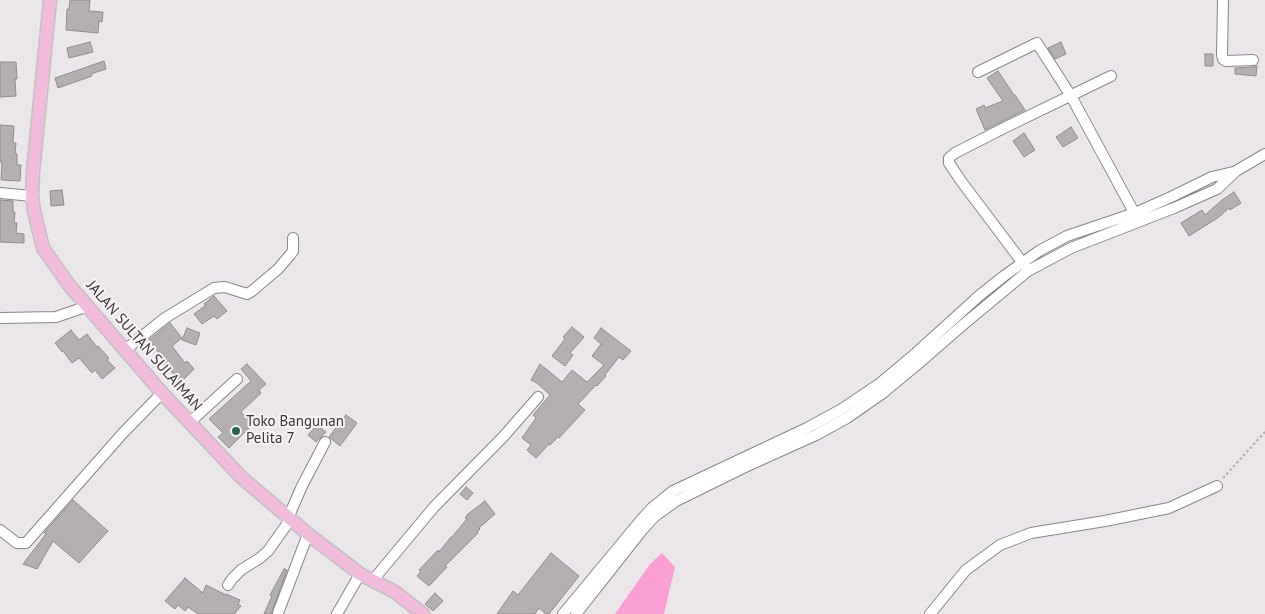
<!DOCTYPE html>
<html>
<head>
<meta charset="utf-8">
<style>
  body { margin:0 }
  canvas { display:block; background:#ebe6e9 }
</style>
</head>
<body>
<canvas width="1265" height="614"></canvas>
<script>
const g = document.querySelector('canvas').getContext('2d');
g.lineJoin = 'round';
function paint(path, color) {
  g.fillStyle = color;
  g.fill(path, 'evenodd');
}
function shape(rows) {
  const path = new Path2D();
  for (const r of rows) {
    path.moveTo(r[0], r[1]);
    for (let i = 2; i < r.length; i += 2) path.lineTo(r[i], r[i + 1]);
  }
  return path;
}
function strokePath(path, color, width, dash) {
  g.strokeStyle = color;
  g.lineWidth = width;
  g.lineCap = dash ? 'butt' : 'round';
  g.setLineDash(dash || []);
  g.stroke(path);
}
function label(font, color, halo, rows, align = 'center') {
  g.font = font + ' "PT Sans",sans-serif';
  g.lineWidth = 4;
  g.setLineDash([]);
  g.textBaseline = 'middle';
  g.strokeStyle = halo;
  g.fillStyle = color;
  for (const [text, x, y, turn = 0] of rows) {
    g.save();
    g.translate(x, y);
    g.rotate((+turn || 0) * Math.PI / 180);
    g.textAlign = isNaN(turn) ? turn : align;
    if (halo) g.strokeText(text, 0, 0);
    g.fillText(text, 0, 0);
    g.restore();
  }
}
const water = shape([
  [662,553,675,567,664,614,615,614,650,564]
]);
const building = shape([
  [70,0,90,0,89,11,103,12,102,22,99,21,98,33,66,30,67,9,69,9,70,0],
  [90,42,93,52,69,58,67,48,90,42],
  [1061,42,1066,54,1055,59,1048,48,1061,42],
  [1205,54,1213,54,1213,66,1205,66,1205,54],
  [104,61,106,69,91,74,92,76,58,88,55,78,104,61],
  [0,62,16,62,17,79,15,79,16,96,0,97,0,62],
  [1257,66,1256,76,1235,74,1235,68,1253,67,1257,66],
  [998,71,1014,95,1015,95,1025,110,985,130,976,109,984,105,985,108,1003,101,987,78,998,71],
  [0,125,14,126,13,143,16,143,15,153,17,154,17,165,21,165,20,181,1,180,2,162,0,162,0,125],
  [1071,127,1078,138,1063,147,1056,137,1071,127],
  [1024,133,1035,150,1024,157,1013,141,1024,133],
  [62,190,64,205,51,206,50,191,62,190],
  [1234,192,1241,203,1230,210,1229,208,1219,217,1189,236,1181,223,1202,210,1205,215,1222,200,1234,192],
  [0,200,13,201,13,212,15,212,14,223,17,223,16,233,24,234,24,243,0,242,0,200],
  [214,296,227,311,217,319,214,316,202,324,194,314,206,305,204,304,214,296],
  [170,323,182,338,172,346,185,363,187,361,194,369,181,382,165,365,159,357,161,356,149,340,170,323],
  [572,327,584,337,570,353,573,355,565,366,552,356,565,339,563,337,572,327],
  [187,328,200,333,196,345,182,340,187,328],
  [601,328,631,351,623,360,619,357,605,375,606,376,597,386,596,385,578,404,585,410,559,438,558,437,550,445,549,444,536,458,527,450,531,445,522,438,536,418,533,415,550,395,537,383,531,380,540,364,562,382,572,370,587,382,604,365,592,356,601,344,594,338,601,328],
  [71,330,79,340,87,334,97,347,98,346,109,358,107,360,115,368,102,379,95,370,92,373,79,358,72,363,63,351,62,352,55,343,71,330],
  [247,364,266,384,259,390,261,393,241,412,253,424,229,448,218,437,223,433,209,419,251,381,241,369,247,364],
  [346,415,357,423,340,446,329,437,346,415],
  [317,425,326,432,316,442,308,435,317,425],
  [466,487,473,493,467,500,460,494,466,487],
  [73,500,108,531,79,563,53,541,37,569,23,564,46,534,44,533,73,500],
  [485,501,495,514,479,528,480,529,477,532,478,533,445,566,447,567,429,586,417,576,421,571,419,570,438,550,439,552,451,537,452,537,467,519,465,518,468,514,485,501],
  [551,553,579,576,549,614,546,614,539,608,535,614,497,614,513,591,518,595,551,553],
  [284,569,287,570,271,614,264,614,272,596,270,595,284,569],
  [185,578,203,593,206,585,226,595,226,594,240,600,238,604,241,606,234,614,198,614,188,607,185,611,178,605,175,609,165,601,185,578],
  [435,593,443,601,433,611,425,604,435,593]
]);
const path = shape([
  [1223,478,1265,432]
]);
const minor = shape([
  [1223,0,1222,55,1223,59,1226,61,1253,60],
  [978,72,1037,43,1071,96,1137,218],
  [0,193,32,196],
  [1025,266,961,181,949,163,949,158,955,153,1002,129,1111,76],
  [0,318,56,317,88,306],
  [125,350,165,318,214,288,225,287,247,294,252,291,278,269,290,255,293,251,293,238],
  [190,422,237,379],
  [288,518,302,486,325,442],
  [0,530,17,543,26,543,123,433,162,393],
  [373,580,434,507,504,436,538,397],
  [228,585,232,579,241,570,260,558,268,551,290,520],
  [278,613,308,534],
  [337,614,360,574],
  [563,614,641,520,652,508,673,491,807,428,842,409,879,384,916,353,980,295,1004,276,1039,251,1067,236,1135,213,1171,197,1212,177,1233,172],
  [576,614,643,529,654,517,676,501,745,467,816,435,847,418,883,393,918,364,964,324,1028,271,1039,265,1071,248,1174,208,1217,189,1236,171,1265,154],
  [930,614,966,570,1000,545,1031,533,1105,521,1169,508,1217,486]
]);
const major = shape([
  [50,0,33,172,32,196,34,211,43,248,69,285,162,393,242,478,308,534,360,574,395,592,423,614]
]);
const markers = [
  [236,431,5,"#2a644d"]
];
const streetNames = [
  ["JALAN SULTAN SULAIMAN",144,346,49]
];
const poiNames = [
  ["Toko Bangunan",246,422],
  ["Pelita 7",246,439]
];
paint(water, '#fa9fd3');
paint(building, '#b4afb1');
strokePath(building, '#918c8f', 1);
strokePath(minor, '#8a8588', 12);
strokePath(major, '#c3c2c3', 15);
strokePath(path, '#b1adaf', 2, [2.5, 2.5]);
strokePath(minor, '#fff', 10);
strokePath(major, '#f3bbdb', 12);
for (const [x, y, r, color] of markers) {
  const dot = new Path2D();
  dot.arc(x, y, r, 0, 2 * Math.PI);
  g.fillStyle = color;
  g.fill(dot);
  strokePath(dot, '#f8f3f6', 2);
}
label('15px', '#373536', '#f8f3f6', streetNames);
label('15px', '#373536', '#f8f3f6', poiNames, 'left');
</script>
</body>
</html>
